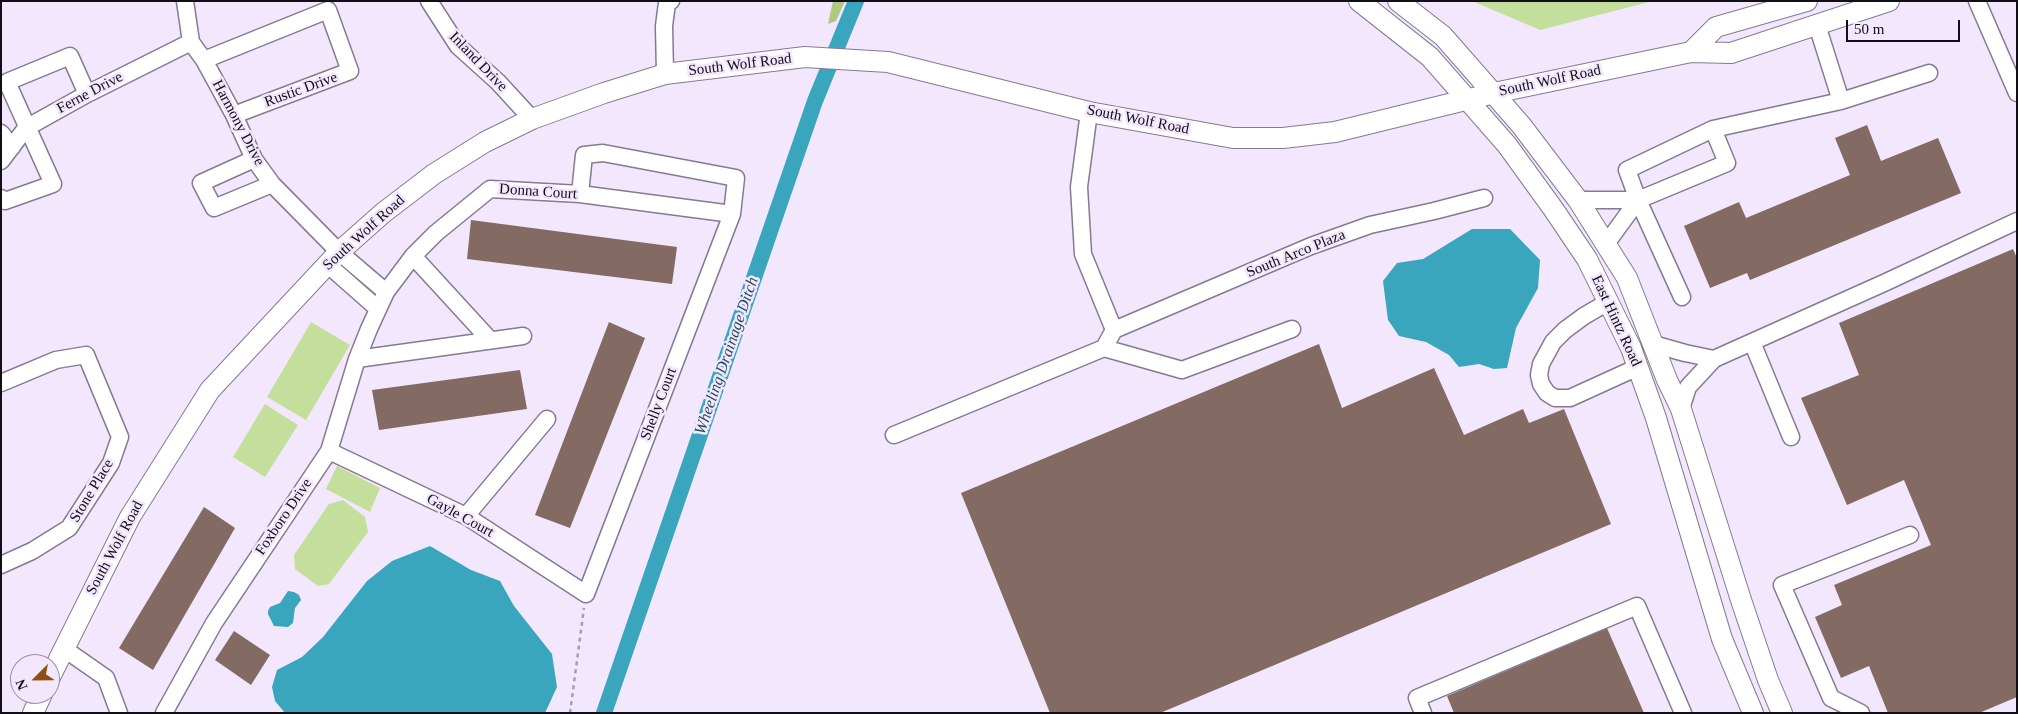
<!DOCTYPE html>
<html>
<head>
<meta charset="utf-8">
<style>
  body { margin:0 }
  #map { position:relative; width:2018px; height:714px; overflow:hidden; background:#f3e7fe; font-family:Georgia,serif }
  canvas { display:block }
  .frame { position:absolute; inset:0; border:2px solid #120e15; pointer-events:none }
  .north { position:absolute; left:10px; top:654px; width:50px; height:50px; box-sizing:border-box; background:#f3e7fe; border:1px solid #9990a1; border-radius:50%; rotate:247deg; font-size:14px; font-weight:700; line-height:20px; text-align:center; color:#120e15 }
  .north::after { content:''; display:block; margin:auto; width:18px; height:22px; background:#8d4f12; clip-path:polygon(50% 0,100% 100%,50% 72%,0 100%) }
  .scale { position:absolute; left:1846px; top:20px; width:114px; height:22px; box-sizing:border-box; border:2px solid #120e15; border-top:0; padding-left:6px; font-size:15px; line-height:18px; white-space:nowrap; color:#120e15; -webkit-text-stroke:4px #f3e7fe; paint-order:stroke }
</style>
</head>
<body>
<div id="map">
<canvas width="2018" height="714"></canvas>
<div class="frame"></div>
<div class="north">N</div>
<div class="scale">50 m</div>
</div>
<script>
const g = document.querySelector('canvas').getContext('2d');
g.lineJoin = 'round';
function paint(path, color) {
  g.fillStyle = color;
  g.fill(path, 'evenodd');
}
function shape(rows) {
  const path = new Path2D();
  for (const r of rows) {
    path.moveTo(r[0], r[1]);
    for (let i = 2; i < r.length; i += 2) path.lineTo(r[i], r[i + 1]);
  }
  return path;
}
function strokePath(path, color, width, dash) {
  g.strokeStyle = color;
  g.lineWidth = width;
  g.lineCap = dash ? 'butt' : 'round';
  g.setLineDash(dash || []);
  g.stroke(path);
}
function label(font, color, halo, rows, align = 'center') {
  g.font = font + ' Georgia,serif';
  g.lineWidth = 5;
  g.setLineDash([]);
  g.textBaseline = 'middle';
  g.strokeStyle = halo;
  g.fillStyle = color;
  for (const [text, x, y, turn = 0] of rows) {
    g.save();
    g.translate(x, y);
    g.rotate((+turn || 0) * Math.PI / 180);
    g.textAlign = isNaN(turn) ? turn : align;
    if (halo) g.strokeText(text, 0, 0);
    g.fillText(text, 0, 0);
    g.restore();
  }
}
const green = shape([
  [1472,1,1653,1,1540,30],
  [311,322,350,345,306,420,267,397],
  [265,404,298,425,265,477,233,457],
  [337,466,380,488,370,512,326,489],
  [343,500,365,517,368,532,329,584,318,586,295,569,294,555,329,504]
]);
const forest = shape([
  [833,1,845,1,836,21,828,24]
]);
const water = shape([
  [1472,229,1510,229,1540,260,1538,288,1516,328,1507,368,1494,369,1479,364,1459,367,1449,355,1426,342,1399,336,1388,320,1383,281,1397,263,1423,259],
  [430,546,471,570,500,581,514,606,552,654,557,687,545,713,285,713,275,701,272,687,277,670,302,657,323,637,367,581,392,561],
  [288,591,294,592,299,595,301,600,295,608,293,623,288,627,274,626,268,614,268,611,270,607,280,603]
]);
const canal = shape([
  [604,713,815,101,856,1]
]);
const building = shape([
  [1867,125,1881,161,1938,138,1961,193,1750,280,1747,273,1710,288,1684,226,1739,202,1746,218,1850,175,1835,138],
  [471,220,677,247,672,284,467,259],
  [2013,249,2017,258,2017,697,1979,713,1888,713,1869,666,1841,678,1815,617,1842,605,1834,585,1931,545,1904,480,1847,505,1801,398,1859,375,1839,323],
  [609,322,645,338,570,528,535,515],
  [1319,344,1342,408,1434,368,1464,435,1523,409,1529,423,1564,409,1611,524,1160,713,1050,713,961,493],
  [520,370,527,409,379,430,372,390],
  [204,507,235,528,153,670,119,648],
  [1607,628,1644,713,1454,713,1447,696],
  [234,631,270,655,251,685,215,660]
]);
const path = shape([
  [570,713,584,608]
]);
const minor = shape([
  [185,1,191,42,204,60,234,115,254,159,272,184,339,252,386,292],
  [429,1,458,46,498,82,532,119],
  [1977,1,2017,93],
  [204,60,328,10,350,71,234,115],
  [665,74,664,26,667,3,671,1],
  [1841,101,1929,73],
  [1,133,12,147],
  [254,159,201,183,214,208,272,184],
  [1,161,26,128,87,94,191,42],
  [1,198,5,201,53,184,7,82,70,56,87,94],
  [1578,200,1638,200,1606,244],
  [1638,200,1727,163,1713,129],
  [413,256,490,340],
  [327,264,378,309],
  [1682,297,1638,200,1627,170,1713,129,1841,101,1817,25],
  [1608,302,1584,316,1565,330,1553,342,1541,364,1539,375,1541,384,1547,393,1555,398,1570,398,1638,367],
  [1114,330,1311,246,1370,225,1434,211,1484,198],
  [1752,342,1791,437],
  [1653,344,1685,353,1714,359,1688,387,1681,409],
  [1104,348,1182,370,1292,329],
  [357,359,523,336],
  [1714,359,1884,283,2017,221],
  [1,383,56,360,86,355,120,437,111,463,69,528,32,551,1,565],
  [894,435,1104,348,1114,330,1083,254,1079,187,1089,112],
  [329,451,466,516,586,594,732,214,736,178,603,153,584,155,580,194],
  [466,516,547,419],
  [63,648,106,678,119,713],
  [164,713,214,623,329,451,357,359,369,329,386,292,413,256,436,233,490,189,580,194,732,214],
  [1423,713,1417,698,1637,606,1683,713],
  [1861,713,1831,698,1782,585,1910,535]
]);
const major = shape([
  [1359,1,1430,57,1507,145,1554,210,1587,259,1631,348,1656,418,1722,639,1753,713],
  [1398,1,1443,36,1521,125,1578,200,1627,278,1667,380,1681,409,1741,600,1768,680,1782,713],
  [1691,52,1716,27,1807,1],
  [50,677,130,517,210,390,339,252,383,213,434,174,485,142,532,119,604,93,665,74,805,57,888,62,1089,112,1233,138,1283,138,1335,132,1494,93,1691,52,1731,53,1889,1],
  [33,713,42,694]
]);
const streetNames = [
  ["Inland Drive",478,62,46],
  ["South Wolf Road",740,65,-7],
  ["South Wolf Road",1550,81,-12],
  ["Rustic Drive",301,90,-20],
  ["Ferne Drive",90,93,-28],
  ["South Wolf Road",1138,120,11],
  ["Harmony Drive",238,123,62],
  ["Donna Court",538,192,4],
  ["South Wolf Road",364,233,-42],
  ["South Arco Plaza",1296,254,-22],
  ["East Hintz Road",1616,321,65],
  ["Shelly Court",659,404,-69],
  ["Stone Place",92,491,-59],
  ["Gayle Court",460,516,29],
  ["Foxboro Drive",284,517,-56],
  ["South Wolf Road",115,548,-62]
];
const waterNames = [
  ["Wheeling Drainage Ditch",727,356,-71]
];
paint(green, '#c4df9b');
paint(forest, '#adca81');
paint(water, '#3aa6be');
strokePath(canal, '#3aa6be', 16);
paint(building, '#836a63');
strokePath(minor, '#857a8f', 19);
strokePath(major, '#857a8f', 22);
strokePath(path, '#a69cae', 2.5, [4, 4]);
strokePath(minor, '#fff', 16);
strokePath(major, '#fff', 20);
label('15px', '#120e15', '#f3e7fe', streetNames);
label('italic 16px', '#1e4c56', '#f3e7fe', waterNames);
</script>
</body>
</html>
